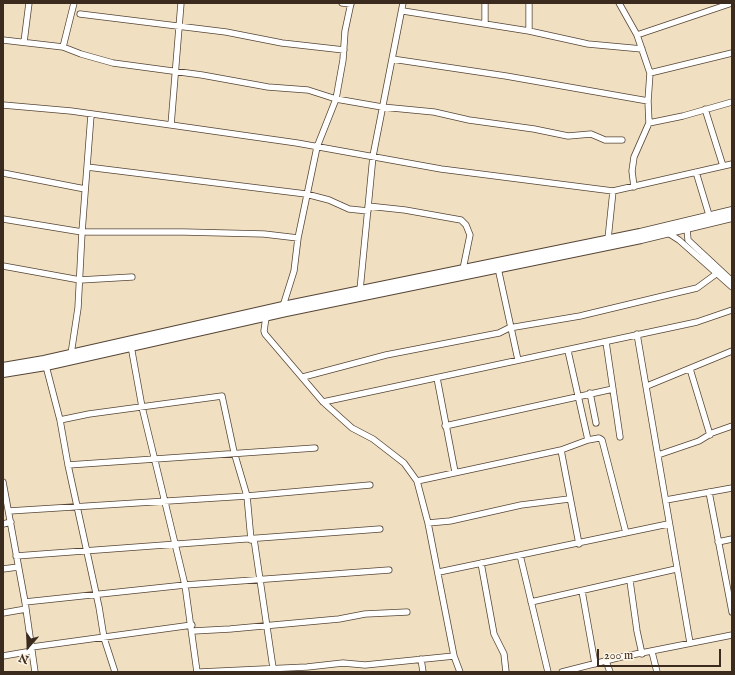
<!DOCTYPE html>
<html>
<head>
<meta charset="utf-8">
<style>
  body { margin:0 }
  #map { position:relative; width:735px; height:675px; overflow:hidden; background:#f0e0c1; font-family:"IM FELL English",serif }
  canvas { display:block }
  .frame { position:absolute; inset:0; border:4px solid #3b2a1e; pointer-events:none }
  .north { position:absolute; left:8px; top:627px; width:40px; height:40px; -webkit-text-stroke:3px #fcf5e5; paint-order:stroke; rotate:200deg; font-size:11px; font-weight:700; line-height:16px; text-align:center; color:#3b2a1e }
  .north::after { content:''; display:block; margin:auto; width:14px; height:18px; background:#3b2a1e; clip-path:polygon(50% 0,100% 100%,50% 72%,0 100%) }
  .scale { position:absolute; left:597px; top:649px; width:124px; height:18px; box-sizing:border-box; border:2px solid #3b2a1e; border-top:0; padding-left:5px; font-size:12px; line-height:14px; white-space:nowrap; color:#3b2a1e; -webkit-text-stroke:3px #fcf5e5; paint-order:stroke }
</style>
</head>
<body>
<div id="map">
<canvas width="735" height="675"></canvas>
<div class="frame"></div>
<div class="north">N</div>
<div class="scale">200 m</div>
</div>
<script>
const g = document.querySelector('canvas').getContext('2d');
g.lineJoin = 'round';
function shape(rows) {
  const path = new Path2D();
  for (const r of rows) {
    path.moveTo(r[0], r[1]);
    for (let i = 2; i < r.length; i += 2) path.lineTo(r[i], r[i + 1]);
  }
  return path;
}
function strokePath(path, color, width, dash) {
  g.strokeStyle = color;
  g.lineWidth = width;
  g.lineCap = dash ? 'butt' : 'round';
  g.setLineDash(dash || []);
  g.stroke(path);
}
const minor = shape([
  [342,3,351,4],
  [485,3,485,23],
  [619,3,637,35,650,73,648,101,649,123,634,157,632,171,634,187],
  [403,11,529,31,588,44,642,49],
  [80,14,226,32,282,43,344,50],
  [529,31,529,3],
  [637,35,732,3],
  [3,40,63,47,81,54,113,63,202,75,268,87,308,90,336,99,382,107,434,112,469,120,534,129,568,136,591,134,605,140,622,140],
  [24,42,29,3],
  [63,47,74,3],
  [392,59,506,76,648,101],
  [650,73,732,53],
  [3,105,71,111,171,125,297,143,441,169,613,191,732,164],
  [705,109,723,166],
  [649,123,683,116,732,102],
  [171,125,181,3],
  [87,167,306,194,329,200,349,209,368,211],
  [696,172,709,215],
  [3,173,85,189],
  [368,206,405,210,461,220,466,225,470,235,463,269],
  [3,219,82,232,184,232,264,234,298,238],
  [687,229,688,240,732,281],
  [668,233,679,240,732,287],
  [608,239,613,191],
  [3,266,80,280,132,277],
  [498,268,518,360],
  [360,290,373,156,403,3],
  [283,306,294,271,298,238,317,147,336,99,343,60,345,31,351,3],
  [266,317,264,331,265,334,323,402,352,428,373,439,404,463,417,481,428,523,454,656,460,672],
  [637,334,690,643],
  [606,342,620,437],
  [131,346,142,407,185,585,197,672],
  [568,351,588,440,561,450,579,544],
  [71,354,78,308,82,232,91,115],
  [46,366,60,420,68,465,99,607,104,638,115,672],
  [690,369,710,435],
  [303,377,386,355,499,333,509,328,580,316,659,297,697,288,716,274],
  [437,378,455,472],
  [647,386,732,351],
  [590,393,596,423],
  [323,402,697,322,732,310],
  [60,420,89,414,222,396,234,452,247,496,251,540],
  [445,426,613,389],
  [588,440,599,438,602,440,626,533],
  [658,455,699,441,712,433,732,426],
  [68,465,315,448],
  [417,481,561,450],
  [3,482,25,602,35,672],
  [709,492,732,612],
  [666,500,732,488],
  [9,511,247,496,370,485],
  [428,523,450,521,521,505,569,499],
  [3,524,11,522],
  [254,539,273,668],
  [718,542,732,539],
  [520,555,548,672],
  [16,556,380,529],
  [481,563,494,634,504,654,506,672],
  [3,569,18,567],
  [439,572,668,524],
  [630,581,637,631,642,654],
  [582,591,595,664],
  [25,602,185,585,389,570],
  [531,602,676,569],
  [3,613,26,609],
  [193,631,230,629,339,619,365,614,407,612],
  [32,647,192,625],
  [652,652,657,672],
  [3,656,32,651],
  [421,659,423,672],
  [606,661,610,672],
  [200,672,307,667,343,663,365,665,454,656],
  [562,672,621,657,732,635]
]);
const highway = shape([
  [3,367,44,360,283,306,640,233,732,211],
  [3,373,46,366,286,312,641,239,732,217]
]);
strokePath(minor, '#564536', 7);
strokePath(highway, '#564536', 10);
strokePath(minor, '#fff', 5.5);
strokePath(highway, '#fff', 8);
</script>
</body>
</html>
